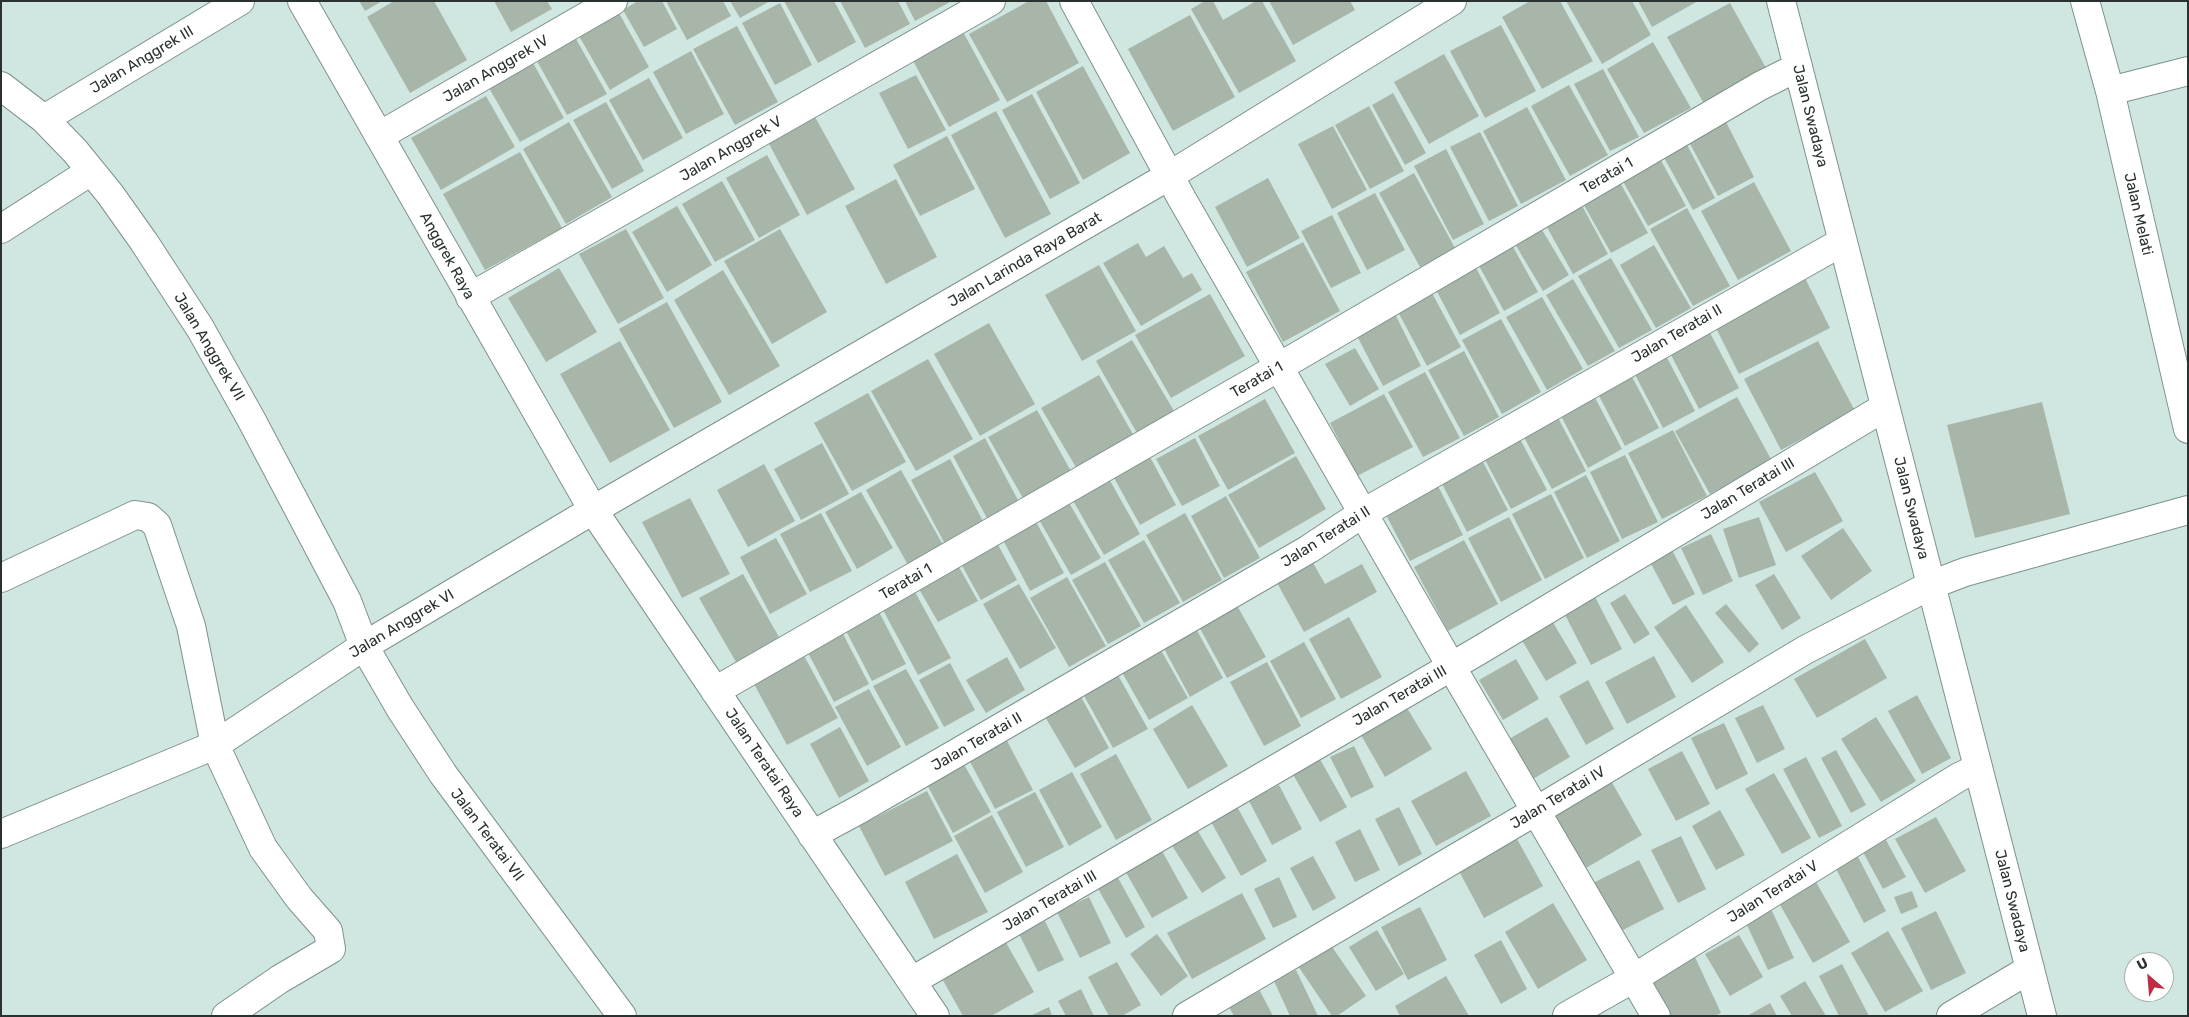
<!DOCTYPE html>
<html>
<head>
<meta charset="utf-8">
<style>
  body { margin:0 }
  #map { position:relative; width:2189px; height:1017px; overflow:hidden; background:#d0e6e1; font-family:Rubik,sans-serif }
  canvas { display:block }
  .frame { position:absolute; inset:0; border:2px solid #293230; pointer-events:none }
  .north { position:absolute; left:2124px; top:952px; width:50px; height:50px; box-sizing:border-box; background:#fff; border:1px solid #a9adac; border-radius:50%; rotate:333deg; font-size:14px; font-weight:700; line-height:20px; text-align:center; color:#293230 }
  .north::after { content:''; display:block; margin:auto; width:18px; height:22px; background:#be2d44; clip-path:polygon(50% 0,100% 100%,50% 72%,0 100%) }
</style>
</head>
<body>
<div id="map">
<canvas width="2189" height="1017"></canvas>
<div class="frame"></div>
<div class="north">U</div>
</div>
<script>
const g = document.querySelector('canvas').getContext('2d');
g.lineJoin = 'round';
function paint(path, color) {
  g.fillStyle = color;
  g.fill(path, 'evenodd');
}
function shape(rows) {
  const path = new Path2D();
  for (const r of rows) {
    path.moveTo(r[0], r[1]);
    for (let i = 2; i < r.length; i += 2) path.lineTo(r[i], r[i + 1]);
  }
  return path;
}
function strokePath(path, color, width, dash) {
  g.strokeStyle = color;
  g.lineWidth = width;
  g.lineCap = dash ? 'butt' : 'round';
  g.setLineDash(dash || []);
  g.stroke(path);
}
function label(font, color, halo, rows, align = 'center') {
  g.font = font + ' Rubik,sans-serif';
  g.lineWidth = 4;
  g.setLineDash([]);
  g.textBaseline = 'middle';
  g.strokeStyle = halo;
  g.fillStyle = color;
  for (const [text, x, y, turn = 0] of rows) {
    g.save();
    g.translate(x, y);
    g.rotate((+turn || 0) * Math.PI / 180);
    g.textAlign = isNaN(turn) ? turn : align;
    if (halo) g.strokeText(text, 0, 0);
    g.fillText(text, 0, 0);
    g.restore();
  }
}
const building = shape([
  [359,1,382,1,365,11],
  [394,1,434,1,467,60,410,93,367,17],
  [494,1,547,1,552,9,511,32],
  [638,1,662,1,677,29,644,47,623,10],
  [666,1,723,1,731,16,687,40],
  [730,1,770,1,740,18],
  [784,1,834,1,856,42,818,63],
  [840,1,898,1,910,24,865,48],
  [905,1,952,1,915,21],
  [1029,1,1046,1,1079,63,1007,102,969,34],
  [1205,1,1213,1,1223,20,1256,1,1262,1,1296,61,1239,93,1191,9],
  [1269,1,1350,1,1355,10,1293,45],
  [1530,1,1560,1,1593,61,1542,89,1502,17],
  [1566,1,1632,1,1651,35,1602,64],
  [1638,1,1698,1,1652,27],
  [780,3,812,65,775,85,742,23],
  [1730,3,1766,68,1703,102,1667,37],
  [619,13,649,67,610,90,579,36],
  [1190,15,1235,97,1173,131,1128,49],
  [1501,25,1536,91,1485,118,1450,51],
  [737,26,778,102,735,125,693,49],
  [962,30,1000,100,949,127,911,57],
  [576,39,607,94,567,115,537,61],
  [1653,42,1691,108,1644,133,1607,69],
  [691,51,724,114,686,134,653,72],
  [1444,54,1479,116,1429,144,1394,82],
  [533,63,564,118,520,142,489,88],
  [1083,66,1130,153,1083,180,1036,92],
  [1603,69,1639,137,1610,151,1574,84],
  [916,75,946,130,908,149,879,93],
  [649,78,683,138,643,160,609,100],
  [1569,85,1608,155,1570,176,1531,106],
  [1393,93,1426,153,1405,165,1372,105],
  [1032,94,1080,183,1050,199,1002,110],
  [486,96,515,147,441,190,411,138],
  [606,102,644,171,612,189,573,120],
  [1369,106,1404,171,1370,189,1335,125],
  [1527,107,1566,180,1521,204,1483,131],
  [996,111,1051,214,1005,238,951,135],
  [815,117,855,189,807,215,768,142],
  [1725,120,1754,177,1718,196,1688,140],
  [569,122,612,197,566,224,523,149],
  [1333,126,1367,190,1332,209,1298,144],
  [1480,132,1518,206,1489,221,1450,147],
  [947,136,975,189,920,216,893,165],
  [1685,141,1715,198,1693,210,1662,154],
  [1446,149,1484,224,1453,240,1414,166],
  [520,152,562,228,485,270,443,194],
  [767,155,800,215,759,238,726,178],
  [1658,155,1686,206,1648,226,1620,176],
  [1414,173,1455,248,1420,267,1379,193],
  [1617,177,1648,233,1611,253,1580,198],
  [1268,178,1300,238,1247,267,1215,207],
  [896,179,937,257,886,284,845,206],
  [722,181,755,240,715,262,682,204],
  [1754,182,1791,251,1738,280,1701,211],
  [1375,193,1405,250,1367,270,1337,213],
  [1579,200,1608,254,1573,274,1543,220],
  [677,206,712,265,667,292,632,232],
  [1687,208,1730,286,1693,306,1650,229],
  [1332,215,1361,273,1331,288,1301,231],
  [1541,228,1569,275,1543,291,1515,244],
  [626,229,664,298,618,324,579,254],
  [780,229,827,312,772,344,724,261],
  [1303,242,1340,311,1283,342,1246,272],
  [1138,243,1146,257,1164,246,1183,278,1192,273,1202,290,1141,326,1103,263],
  [1512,245,1538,292,1504,311,1478,264],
  [1654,245,1691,308,1656,328,1620,265],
  [1611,258,1652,330,1619,348,1578,276],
  [1099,265,1136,331,1082,361,1045,295],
  [1475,266,1500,313,1460,335,1435,288],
  [559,268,597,332,546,362,508,298],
  [723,270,780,366,729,395,674,300],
  [1803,274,1830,328,1739,374,1712,320],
  [1573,279,1615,351,1588,366,1546,295],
  [1432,293,1461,347,1427,366,1398,312],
  [1210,294,1245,356,1171,398,1135,335],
  [1542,297,1583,369,1547,390,1506,317],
  [667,302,722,402,674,428,619,329],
  [1395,314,1421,366,1383,386,1356,334],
  [1501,319,1541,392,1502,414,1462,340],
  [989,323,1035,404,980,436,934,354],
  [1708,329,1739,388,1699,409,1668,349],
  [1132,340,1174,411,1137,433,1096,361],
  [620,341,670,430,610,463,560,374],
  [1818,341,1855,411,1781,450,1744,379],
  [1355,348,1379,389,1350,406,1325,364],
  [1464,351,1499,417,1464,436,1428,370],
  [1664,352,1695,411,1663,428,1632,369],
  [928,359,973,439,916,471,871,391],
  [1629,371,1659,428,1625,446,1595,388],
  [1425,372,1460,438,1423,457,1388,392],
  [1099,375,1134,436,1077,469,1041,408],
  [1592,392,1622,449,1588,468,1558,410],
  [868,393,906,462,852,491,814,423],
  [1384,394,1413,447,1357,476,1330,423],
  [1737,397,1772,461,1710,494,1675,431],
  [1265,399,1295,453,1228,490,1198,436],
  [2042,402,2070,514,1975,538,1947,425],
  [1037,410,1072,473,1024,500,988,437],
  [1555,412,1586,471,1552,489,1520,430],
  [1673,430,1707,496,1662,519,1628,453],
  [1519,437,1547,490,1511,509,1483,456],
  [985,438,1019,502,988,520,953,456],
  [1195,438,1220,486,1182,506,1156,459],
  [822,443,849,494,801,520,774,469],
  [1625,455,1658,522,1622,539,1590,472],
  [1296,456,1326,509,1259,548,1228,495],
  [1150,457,1176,505,1140,525,1113,476],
  [1481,458,1508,510,1467,532,1440,480],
  [950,459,984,523,945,544,911,480],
  [764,464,795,521,748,547,717,490],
  [901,470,943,545,908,565,866,490],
  [1815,472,1843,521,1786,552,1759,502],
  [1586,475,1620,541,1587,558,1554,492],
  [1108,477,1140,534,1104,555,1071,497],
  [1437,484,1463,535,1410,561,1384,511],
  [861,492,893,548,857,569,825,512],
  [1551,494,1584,558,1545,579,1512,514],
  [1226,496,1260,558,1224,578,1191,516],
  [690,498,730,574,682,598,642,522],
  [1068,501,1101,558,1071,575,1038,518],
  [821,513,852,571,810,592,780,534],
  [1185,513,1222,580,1183,602,1146,535],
  [1509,517,1542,580,1501,602,1468,538],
  [1759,517,1776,565,1739,578,1723,529],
  [1035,520,1064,573,1030,591,1002,538],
  [1843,528,1872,571,1831,600,1801,556],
  [1711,534,1733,581,1703,595,1681,548],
  [776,538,807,594,770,614,740,557],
  [1144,540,1180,603,1144,623,1108,560],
  [1464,540,1498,604,1448,631,1414,567],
  [996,541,1017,580,981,600,960,562],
  [1671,548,1695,594,1673,605,1649,560],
  [1312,561,1325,584,1362,564,1377,592,1304,632,1276,581],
  [1105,562,1141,626,1108,644,1072,580],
  [959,567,978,601,938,622,919,589],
  [743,574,779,637,736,662,699,598],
  [1774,574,1801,618,1782,630,1755,585],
  [1067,577,1106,646,1069,667,1030,598],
  [1019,584,1056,648,1020,669,983,604],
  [915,592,951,658,918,675,883,610],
  [1625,594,1650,634,1634,644,1610,603],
  [1594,595,1622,649,1591,665,1563,611],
  [1235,602,1266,657,1227,678,1197,623],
  [1726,604,1759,644,1749,653,1715,613],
  [1686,605,1724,662,1692,683,1654,627],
  [879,612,906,664,872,681,845,629],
  [1349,617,1382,677,1341,699,1309,639],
  [1551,619,1577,663,1546,681,1520,637],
  [1194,625,1223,678,1190,697,1161,643],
  [842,632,869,684,834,702,807,651],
  [1865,639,1887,678,1817,718,1794,679],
  [1304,642,1336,699,1301,718,1270,661],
  [1158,645,1188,698,1149,720,1119,667],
  [803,654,838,718,787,745,753,682],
  [1654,656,1676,697,1627,724,1605,682],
  [1007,657,1025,690,986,713,966,680],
  [1516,659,1539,699,1503,720,1479,680],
  [1267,662,1301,726,1264,746,1230,682],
  [950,663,975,710,944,727,919,680],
  [906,669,939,728,906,746,873,686],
  [1118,675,1148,729,1113,748,1083,694],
  [1588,680,1614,729,1586,745,1559,696],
  [869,689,901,747,867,766,835,707],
  [1080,695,1109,748,1075,768,1044,715],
  [1917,695,1951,758,1922,774,1888,711],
  [1192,705,1228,766,1188,789,1153,729],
  [1763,705,1785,749,1757,763,1735,718],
  [1407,708,1432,749,1385,777,1361,735],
  [1547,717,1570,757,1533,779,1509,739],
  [1876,717,1916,781,1881,802,1841,739],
  [1724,723,1748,774,1716,790,1691,738],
  [840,727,869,781,839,798,810,744],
  [1006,739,1033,790,995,809,968,758],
  [1354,746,1374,787,1351,798,1330,757],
  [1836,750,1866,805,1851,813,1821,758],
  [1682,751,1710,804,1676,821,1648,769],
  [1116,754,1152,820,1116,840,1080,774],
  [1317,754,1347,807,1320,822,1290,769],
  [1806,757,1842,826,1819,838,1783,769],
  [962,761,991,812,953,833,925,781],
  [1466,771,1491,816,1436,846,1411,801],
  [1072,772,1102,827,1069,846,1039,790],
  [1774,773,1811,838,1782,854,1745,789],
  [1610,779,1642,835,1581,871,1548,815],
  [1279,785,1302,829,1272,845,1249,801],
  [927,791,953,841,885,876,859,826],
  [1035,792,1064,847,1026,867,997,812],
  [1235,803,1267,861,1241,876,1209,818],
  [1399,807,1422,854,1399,866,1375,819],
  [1720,810,1745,855,1716,870,1692,826],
  [992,815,1023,872,985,893,954,836],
  [1936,817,1966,871,1925,893,1895,839],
  [1196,828,1226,878,1202,893,1171,844],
  [1360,829,1380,870,1355,882,1335,842],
  [1681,836,1706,889,1678,903,1651,850],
  [1517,839,1543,886,1484,918,1459,871],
  [1886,840,1906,877,1883,889,1863,852],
  [1161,849,1188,898,1152,918,1124,869],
  [957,854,988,912,934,939,905,882],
  [1857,855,1886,911,1864,923,1835,867],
  [1313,856,1336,898,1313,911,1290,868],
  [1639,860,1664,909,1619,932,1593,883],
  [1117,876,1145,927,1126,938,1097,887],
  [1279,877,1297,917,1273,928,1254,889],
  [1816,882,1850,942,1813,963,1779,903],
  [1912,891,1918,907,1901,914,1894,897],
  [1242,893,1266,939,1192,979,1167,933],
  [1089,897,1111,943,1080,958,1057,912],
  [1553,903,1587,960,1538,989,1505,932],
  [1420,907,1447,960,1408,980,1381,927],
  [1771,909,1794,958,1768,970,1745,921],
  [1936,911,1966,973,1931,990,1901,928],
  [1045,921,1064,960,1038,972,1019,934],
  [1377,930,1404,974,1376,991,1349,947],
  [1888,931,1923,991,1885,1012,1851,953],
  [1157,934,1188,976,1161,996,1130,954],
  [1739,935,1763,977,1730,996,1705,954],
  [1004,939,1034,992,991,1016,963,1016,940,975],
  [1501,940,1527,989,1501,1004,1474,955],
  [1330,944,1366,996,1337,1016,1332,1016,1298,966],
  [1694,955,1721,1013,1714,1016,1660,1016,1643,979],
  [1117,962,1141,1005,1122,1016,1109,1016,1088,977],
  [1842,964,1869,1016,1839,1016,1819,976],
  [1296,970,1318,1016,1290,1016,1274,981],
  [1446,976,1469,1016,1400,1016,1395,1006],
  [1805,981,1826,1016,1792,1016,1780,996],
  [1081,989,1094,1016,1066,1016,1058,1001],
  [1260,991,1273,1016,1234,1016,1229,1007],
  [1770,1003,1777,1016,1747,1016],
  [1049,1007,1052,1016,1030,1016]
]);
const minor = shape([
  [302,1,593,510,935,1016],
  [1074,1,1182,199,1451,666,1656,1016],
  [2085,1,2110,91,2188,429],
  [1,86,44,119,75,151,110,194,144,242,200,328,251,419,347,601,364,646,400,708,443,774,622,1016],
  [2110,91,2188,71],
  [44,119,240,1],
  [379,136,613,1],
  [1,229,91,171],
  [470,297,991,1],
  [1,578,135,515,148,517,157,525,191,626,215,745,263,848,299,898,328,931,331,949,280,979,226,1016],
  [715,691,1279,367,1760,86,1798,67],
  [1,834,215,745,364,646,593,510,1169,176,1452,1],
  [812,835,860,809,1309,549,1363,513,1842,242],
  [912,981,1478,651,1885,407],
  [1187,1016,1536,811,1805,650,1931,585,1965,572,2188,510],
  [1567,1016,1634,978,1959,777,1978,768],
  [1951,1016,2030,969]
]);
const tertiary = shape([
  [1781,1,2042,1016]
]);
const streetNames = [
  ["Jalan Anggrek III",142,60,-31],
  ["Jalan Anggrek IV",496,69,-30],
  ["Jalan Swadaya",1810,116,76],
  ["Jalan Anggrek V",731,149,-30],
  ["Teratai 1",1607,176,-30],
  ["Jalan Melati",2138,214,77],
  ["Anggrek Raya",447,256,61],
  ["Jalan Larinda Raya Barat",1025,260,-30],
  ["Jalan Teratai II",1677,334,-30],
  ["Jalan Anggrek VII",209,347,59],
  ["Teratai 1",1257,380,-30],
  ["Jalan Teratai III",1748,489,-31],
  ["Jalan Swadaya",1911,508,76],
  ["Jalan Teratai II",1326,537,-32],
  ["Teratai 1",906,582,-30],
  ["Jalan Anggrek VI",402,624,-31],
  ["Jalan Teratai III",1400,696,-30],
  ["Jalan Teratai II",977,742,-30],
  ["Jalan Teratai Raya",764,763,56],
  ["Jalan Teratai IV",1558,798,-31],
  ["Jalan Teratai VII",487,835,53],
  ["Jalan Teratai V",1773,892,-32],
  ["Jalan Teratai III",1050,901,-30],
  ["Jalan Swadaya",2012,901,76]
];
paint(building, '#a8b6a9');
strokePath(minor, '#7d928d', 30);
strokePath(tertiary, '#7d928d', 30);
strokePath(minor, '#fff', 28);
strokePath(tertiary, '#fff', 28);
label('15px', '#293230', '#fff', streetNames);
</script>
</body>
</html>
